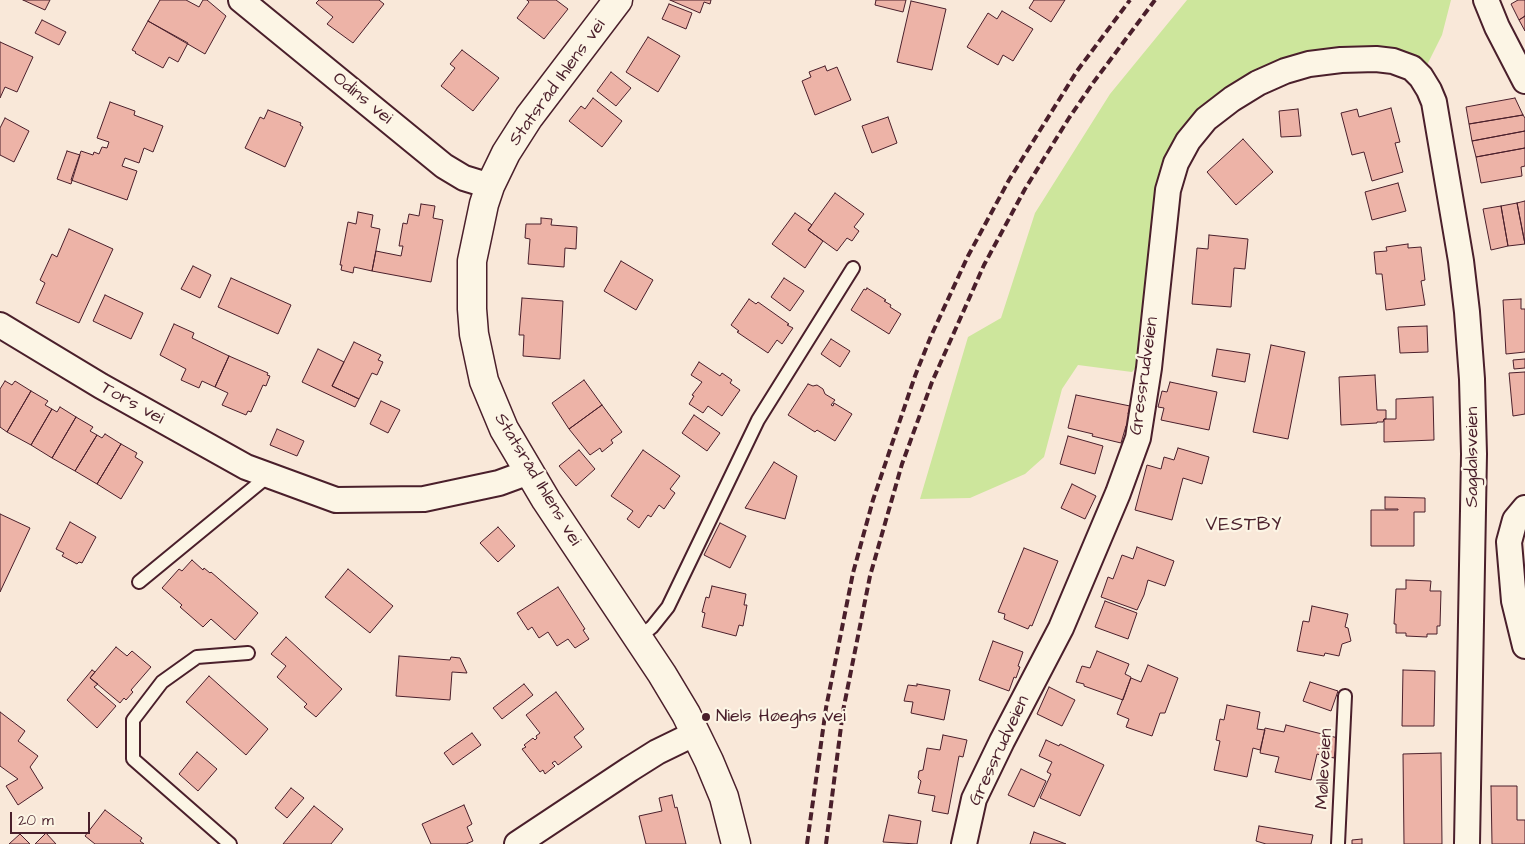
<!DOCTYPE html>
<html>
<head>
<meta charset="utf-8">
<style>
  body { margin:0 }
  #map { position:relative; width:1525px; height:844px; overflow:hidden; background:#f9e8d9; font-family:"Architects Daughter",sans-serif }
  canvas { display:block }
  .scale { position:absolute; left:10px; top:812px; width:80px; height:22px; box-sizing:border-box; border:2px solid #4a1f2b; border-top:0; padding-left:6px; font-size:15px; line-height:18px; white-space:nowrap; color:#4a1f2b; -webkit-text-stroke:4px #fcf5e5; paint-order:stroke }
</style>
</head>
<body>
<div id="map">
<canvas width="1525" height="844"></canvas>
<div class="scale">20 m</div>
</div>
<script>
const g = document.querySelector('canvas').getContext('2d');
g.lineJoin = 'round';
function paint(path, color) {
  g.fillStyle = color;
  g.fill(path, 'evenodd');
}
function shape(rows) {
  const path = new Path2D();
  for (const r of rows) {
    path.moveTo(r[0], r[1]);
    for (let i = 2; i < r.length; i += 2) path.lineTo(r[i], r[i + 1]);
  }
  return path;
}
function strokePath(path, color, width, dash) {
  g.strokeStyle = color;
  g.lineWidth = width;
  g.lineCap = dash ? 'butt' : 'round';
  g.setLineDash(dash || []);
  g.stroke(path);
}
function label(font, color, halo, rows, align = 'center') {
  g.font = font + ' "Architects Daughter",sans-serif';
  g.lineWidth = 4.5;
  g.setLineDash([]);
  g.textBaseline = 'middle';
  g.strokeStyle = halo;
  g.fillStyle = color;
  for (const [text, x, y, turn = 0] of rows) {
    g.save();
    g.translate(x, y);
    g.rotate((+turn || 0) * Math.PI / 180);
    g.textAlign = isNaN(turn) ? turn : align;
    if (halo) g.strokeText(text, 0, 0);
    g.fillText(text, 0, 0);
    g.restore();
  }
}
const green = shape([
  [1187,0,1451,0,1442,35,1414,91,1392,61,1296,68,1207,123,1180,170,1150,351,1132,372,1078,365,1062,389,1044,457,1025,474,970,498,920,499,968,337,1001,318,1035,213,1110,94]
]);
const building = shape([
  [23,0,50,0,45,10,23,0],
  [160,0,186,0,199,7,203,0,207,0,226,16,205,54,148,21,160,0],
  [319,0,379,0,384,4,353,43,327,24,333,17,316,3,319,0],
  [527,0,556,0,568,9,544,39,517,18,529,2,527,0],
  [670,0,711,0,710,4,704,2,700,13,670,0],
  [876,0,906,0,903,12,875,5,876,0],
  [1034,0,1065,0,1051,22,1029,8,1034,0],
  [1518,0,1525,0,1525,16,1519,20,1511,4,1518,0],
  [911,1,946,9,932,70,897,62,911,1],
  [669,4,692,13,686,29,662,19,669,4],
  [1002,11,1033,29,1013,61,1003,55,998,65,967,47,988,13,997,19,1002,11],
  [1525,16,1525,31,1519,20,1525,16],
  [42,20,66,32,59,45,35,33,42,20],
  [148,21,188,43,178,62,169,57,163,68,135,53,136,52,132,50,148,21],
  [648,37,680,56,658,92,626,72,648,37],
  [0,42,33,57,17,92,5,87,0,98,0,42],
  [462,50,499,78,473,111,441,86,455,68,450,64,462,50],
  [825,66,827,71,837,67,851,100,815,115,802,81,811,77,809,72,825,66],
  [611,72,631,88,616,106,597,91,611,72],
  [593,98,622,121,602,147,569,121,581,106,585,109,593,98],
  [1515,98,1523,115,1469,124,1466,107,1515,98],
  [110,102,135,111,134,115,163,126,153,152,144,148,139,163,125,158,122,166,137,171,127,200,71,180,81,151,93,155,94,152,99,154,102,147,107,148,109,142,97,138,110,102],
  [1391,108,1400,142,1395,143,1403,172,1372,181,1364,152,1352,155,1341,113,1357,109,1359,117,1391,108],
  [1298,109,1301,136,1281,137,1279,111,1298,109],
  [268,110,301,123,300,125,303,127,285,167,245,148,260,117,264,119,268,110],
  [1523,115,1525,118,1525,131,1472,141,1469,124,1523,115],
  [888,117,897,143,872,153,862,126,888,117],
  [5,118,29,131,14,162,0,155,0,128,5,118],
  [1525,131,1525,148,1476,157,1472,141,1525,131],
  [1243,139,1273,172,1236,205,1207,172,1243,139],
  [1525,148,1525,166,1521,167,1522,176,1481,183,1476,157,1525,148],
  [67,151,80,155,71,184,57,179,67,151],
  [1398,183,1406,211,1372,220,1365,192,1398,183],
  [835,193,864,214,854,227,859,231,852,241,847,238,837,251,808,230,835,193],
  [1525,201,1525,244,1517,203,1525,201],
  [1517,203,1525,244,1508,246,1501,206,1517,203],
  [421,204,435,206,433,218,443,220,431,282,372,271,376,251,401,256,403,246,399,246,403,223,407,224,409,214,419,216,421,204],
  [1501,206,1508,246,1491,250,1483,209,1501,206],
  [358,212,373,215,371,227,380,229,372,271,354,267,353,273,341,270,342,265,340,265,348,222,356,224,358,212],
  [795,213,812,225,808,230,823,241,805,268,772,244,795,213],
  [541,218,552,219,551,225,577,227,576,249,565,248,564,267,528,264,530,239,525,238,526,224,541,224,541,218],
  [69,229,113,249,79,323,36,303,45,283,40,280,52,254,57,257,69,229],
  [1209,235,1248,239,1245,269,1234,268,1231,307,1192,304,1197,248,1208,249,1209,235],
  [1408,244,1408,248,1421,247,1425,280,1421,281,1425,305,1386,310,1382,274,1376,274,1374,252,1387,251,1386,247,1408,244],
  [621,261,653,280,636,310,604,291,621,261],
  [193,266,211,275,200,298,181,289,193,266],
  [231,278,291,305,278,334,218,307,231,278],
  [784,278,804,291,790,311,771,297,784,278],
  [867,288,886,300,884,301,891,305,890,307,901,314,889,334,851,310,864,289,866,290,867,288],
  [105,295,143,313,131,339,93,321,105,295],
  [522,298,563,301,560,359,523,356,524,335,519,335,522,298],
  [749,299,756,304,758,302,789,324,787,325,793,328,782,344,777,340,768,353,737,332,739,331,731,325,749,299],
  [1521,299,1521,309,1525,309,1525,352,1506,354,1503,300,1521,299],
  [174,324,194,333,192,338,229,356,215,387,202,381,199,388,181,380,186,369,160,355,174,324],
  [1427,326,1428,352,1400,353,1398,327,1427,326],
  [831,339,850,351,840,367,821,354,831,339],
  [354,342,381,355,378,360,383,362,377,375,372,373,359,399,332,386,354,342],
  [1271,345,1305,352,1288,439,1253,432,1271,345],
  [318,349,344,362,332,386,359,399,355,407,302,382,318,349],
  [1217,349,1250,354,1245,382,1212,376,1217,349],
  [229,356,268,373,267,375,270,376,266,386,263,385,251,412,248,411,246,415,222,405,228,393,215,387,229,356],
  [1525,359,1525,368,1514,369,1513,360,1525,359],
  [699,362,720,376,722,373,732,380,730,383,740,390,722,416,708,406,703,413,689,404,694,396,692,395,702,382,691,375,699,362],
  [1525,372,1525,414,1513,416,1509,373,1525,372],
  [1375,375,1377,410,1386,410,1386,419,1384,419,1383,422,1377,422,1377,423,1341,425,1339,377,1375,375],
  [584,380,602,405,569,429,552,403,584,380],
  [5,381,12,385,15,381,31,391,7,432,0,427,0,389,5,381],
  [1170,382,1217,392,1209,430,1161,420,1164,408,1158,407,1162,391,1167,392,1170,382],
  [808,384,813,386,817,385,823,389,825,394,835,400,831,405,833,406,834,403,852,414,835,441,817,430,815,432,788,415,808,384],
  [31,391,48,401,45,405,52,409,31,445,7,432,31,391],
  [1076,395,1130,406,1128,414,1132,415,1129,426,1126,426,1121,443,1092,436,1093,434,1068,428,1076,395],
  [1433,397,1434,440,1384,442,1384,419,1396,419,1396,399,1433,397],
  [381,401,400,410,388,433,370,424,381,401],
  [602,405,622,432,611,440,613,443,602,452,600,448,590,455,569,429,602,405],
  [60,407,76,417,52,458,31,445,52,409,57,412,60,407],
  [694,415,720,433,707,451,682,433,694,415],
  [76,417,93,427,90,431,97,435,75,471,52,458,76,417],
  [277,429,304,441,297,456,270,445,277,429],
  [105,434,121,444,97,484,75,471,97,435,102,438,105,434],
  [1068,436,1103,446,1095,474,1060,464,1068,436],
  [121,444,137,453,135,457,143,462,121,499,97,484,121,444],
  [1178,448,1209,457,1202,484,1183,478,1172,520,1135,510,1147,465,1161,469,1164,457,1174,460,1178,448],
  [579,450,595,469,576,486,559,466,579,450],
  [643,450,680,476,670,489,675,493,664,509,659,505,651,517,648,515,639,528,627,519,633,511,611,496,643,450],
  [774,462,797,476,785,519,745,508,774,462],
  [1072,484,1096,496,1085,519,1061,508,1072,484],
  [1385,497,1425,498,1425,512,1414,512,1414,546,1371,546,1371,510,1398,510,1398,509,1385,509,1385,497],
  [0,514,30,528,0,592,0,514],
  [70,522,96,537,82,563,79,562,77,564,62,556,64,553,56,549,70,522],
  [720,523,746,536,730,568,704,555,720,523],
  [498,527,515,546,498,562,480,543,498,527],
  [1137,547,1174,561,1165,586,1148,580,1144,595,1137,610,1101,597,1108,577,1113,579,1122,555,1133,559,1137,547],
  [1024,548,1058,561,1032,626,1030,625,1028,629,1004,619,1005,614,998,612,1024,548],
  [192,560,203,570,204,568,210,573,211,572,258,613,235,640,211,619,203,627,180,607,182,605,162,588,179,569,182,571,192,560],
  [348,569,393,606,370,633,325,597,348,569],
  [1406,580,1431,581,1430,591,1441,591,1440,626,1437,626,1437,634,1427,634,1427,637,1406,636,1406,633,1396,633,1396,624,1394,624,1396,589,1406,589,1406,580],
  [712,586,746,594,744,605,747,605,743,626,739,625,736,636,702,627,705,613,702,612,706,597,709,598,712,586],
  [558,587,585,629,583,630,589,639,575,648,568,639,557,646,548,632,539,638,532,627,528,630,517,613,558,587],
  [1105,601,1137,613,1128,639,1095,627,1105,601],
  [1312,606,1348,614,1345,627,1348,628,1351,641,1342,644,1339,656,1325,653,1324,656,1297,651,1303,621,1309,622,1312,606],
  [286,637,342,689,316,717,304,707,307,704,277,677,286,666,271,654,286,637],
  [993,641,1023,652,1018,666,1020,667,1016,678,1014,677,1009,691,979,680,993,641],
  [116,647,127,656,132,651,151,667,131,690,133,692,126,700,124,698,120,703,90,678,116,647],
  [1097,651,1129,664,1125,674,1131,677,1123,700,1084,686,1084,684,1076,682,1082,666,1090,668,1097,651],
  [399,656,450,660,451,657,460,658,467,673,452,672,450,700,396,696,399,656],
  [1148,665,1178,678,1165,713,1160,713,1152,736,1126,727,1129,719,1117,714,1131,678,1141,682,1148,665],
  [92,670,95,672,90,678,98,684,94,687,116,706,97,728,67,700,92,670],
  [1403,670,1435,671,1434,726,1402,726,1403,670],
  [209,676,268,729,246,755,186,702,209,676],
  [1310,682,1338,691,1331,711,1303,701,1310,682],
  [524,684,533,695,502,719,493,708,524,684],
  [917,684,950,690,944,720,911,713,913,702,904,701,908,685,917,686,917,684],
  [1049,687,1075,700,1062,726,1037,714,1049,687],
  [556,692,584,729,574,737,582,747,558,765,555,761,552,763,555,766,545,774,543,770,540,772,522,749,526,747,524,745,533,738,535,740,537,738,536,736,540,733,526,715,556,692],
  [1227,705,1260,712,1257,729,1265,730,1260,750,1253,748,1247,777,1214,770,1220,741,1216,740,1220,719,1224,720,1227,705],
  [0,712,25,731,18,741,38,756,30,767,43,788,18,805,6,786,18,779,0,766,0,712],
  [1286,725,1338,738,1334,758,1317,754,1311,780,1275,772,1279,757,1260,753,1265,728,1284,732,1286,725],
  [472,733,481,745,453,765,444,753,472,733],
  [943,735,967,740,963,757,959,756,948,814,932,811,935,796,918,793,921,781,918,778,919,771,923,770,927,748,940,750,943,735],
  [1046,740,1059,746,1060,744,1104,765,1080,816,1040,798,1051,774,1047,772,1052,762,1039,756,1046,740],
  [197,752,217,769,198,791,179,774,197,752],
  [1441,753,1442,844,1404,844,1403,754,1441,753],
  [1021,769,1046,781,1034,807,1008,795,1021,769],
  [1491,786,1517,786,1517,820,1525,820,1525,844,1492,844,1491,786],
  [291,788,304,798,287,818,275,808,291,788],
  [672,795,675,808,677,807,686,844,646,844,639,816,662,811,659,798,672,795],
  [464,805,472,824,467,827,473,841,466,844,431,844,422,824,464,805],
  [314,806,343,829,331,844,283,844,314,806],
  [105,810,142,838,140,841,144,844,95,844,85,836,105,810],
  [889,815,921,821,917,844,883,842,889,815],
  [1259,826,1313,835,1311,844,1266,844,1256,841,1259,826],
  [1034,832,1066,844,1030,844,1034,832],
  [46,833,56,844,35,844,46,833],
  [20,834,30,844,9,844,20,834],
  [1362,839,1362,844,1352,844,1352,840,1362,839]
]);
const service = shape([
  [139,582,268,476],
  [637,639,652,627,668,607,758,420,853,268],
  [230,844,133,759,133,720,162,682,197,657,248,653],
  [1338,844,1345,696]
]);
const minor = shape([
  [241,0,444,166,464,178,490,186],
  [1486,0,1497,27,1525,81],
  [0,325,101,386,246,467,336,500,424,499,499,483,529,472],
  [1525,508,1515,520,1509,542,1514,601,1525,646],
  [517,844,630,769,657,752,696,733],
  [964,844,974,799,1002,741,1061,628,1118,493,1138,438,1149,368,1168,190,1176,163,1188,141,1206,119,1232,99,1258,83,1285,71,1309,64,1341,60,1376,59,1393,61,1412,68,1421,77,1429,90,1434,102,1461,261,1467,312,1472,379,1474,454,1467,844]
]);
const tertiary = shape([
  [618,0,529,117,506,153,490,186,484,204,472,261,472,309,474,334,484,381,504,429,546,500,662,674,686,714,709,761,724,797,736,844]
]);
const rail = shape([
  [807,844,826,708,853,573,873,500,915,376,931,336,968,256,1009,180,1077,71,1130,0],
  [826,844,843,711,870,576,902,464,932,382,984,265,1025,189,1069,118,1093,83,1155,0]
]);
const markers = [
  [706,717,5,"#4a1f2b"]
];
const streetNames = [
  ["Statsråd Ihlens vei",558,83,-54],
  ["Odins vei",362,99,39],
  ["Gressrudveien",1145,376,-82],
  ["Tors vei",132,404,29],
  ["Sagdalsveien",1473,457,-90],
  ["Statsråd Ihlens vei",537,480,59],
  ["Gressrudveien",1000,751,-65],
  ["Mølleveien",1325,769,-87]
];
const poiNames = [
  ["Niels Høeghs vei",716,717]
];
const neighbourhoodNames = [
  ["VESTBY",1244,526]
];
paint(green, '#cde69c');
paint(building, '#edb3a7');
strokePath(building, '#4a1f2b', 1);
strokePath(service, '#4a1f2b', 16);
strokePath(minor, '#4a1f2b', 28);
strokePath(tertiary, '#4a1f2b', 31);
strokePath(service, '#fcf5e5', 12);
strokePath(minor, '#fcf5e5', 24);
strokePath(tertiary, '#fcf5e5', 28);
strokePath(rail, '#4a1f2b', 4, [8, 4]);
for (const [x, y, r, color] of markers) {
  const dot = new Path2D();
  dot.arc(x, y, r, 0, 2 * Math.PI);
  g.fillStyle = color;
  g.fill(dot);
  strokePath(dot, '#fcf5e5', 2);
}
label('18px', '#4a1f2b', '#fcf5e5', streetNames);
label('18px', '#4a1f2b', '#fcf5e5', poiNames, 'left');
g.letterSpacing = '1px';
label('19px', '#4a1f2b', '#fcf5e5', neighbourhoodNames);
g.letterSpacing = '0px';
</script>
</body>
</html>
